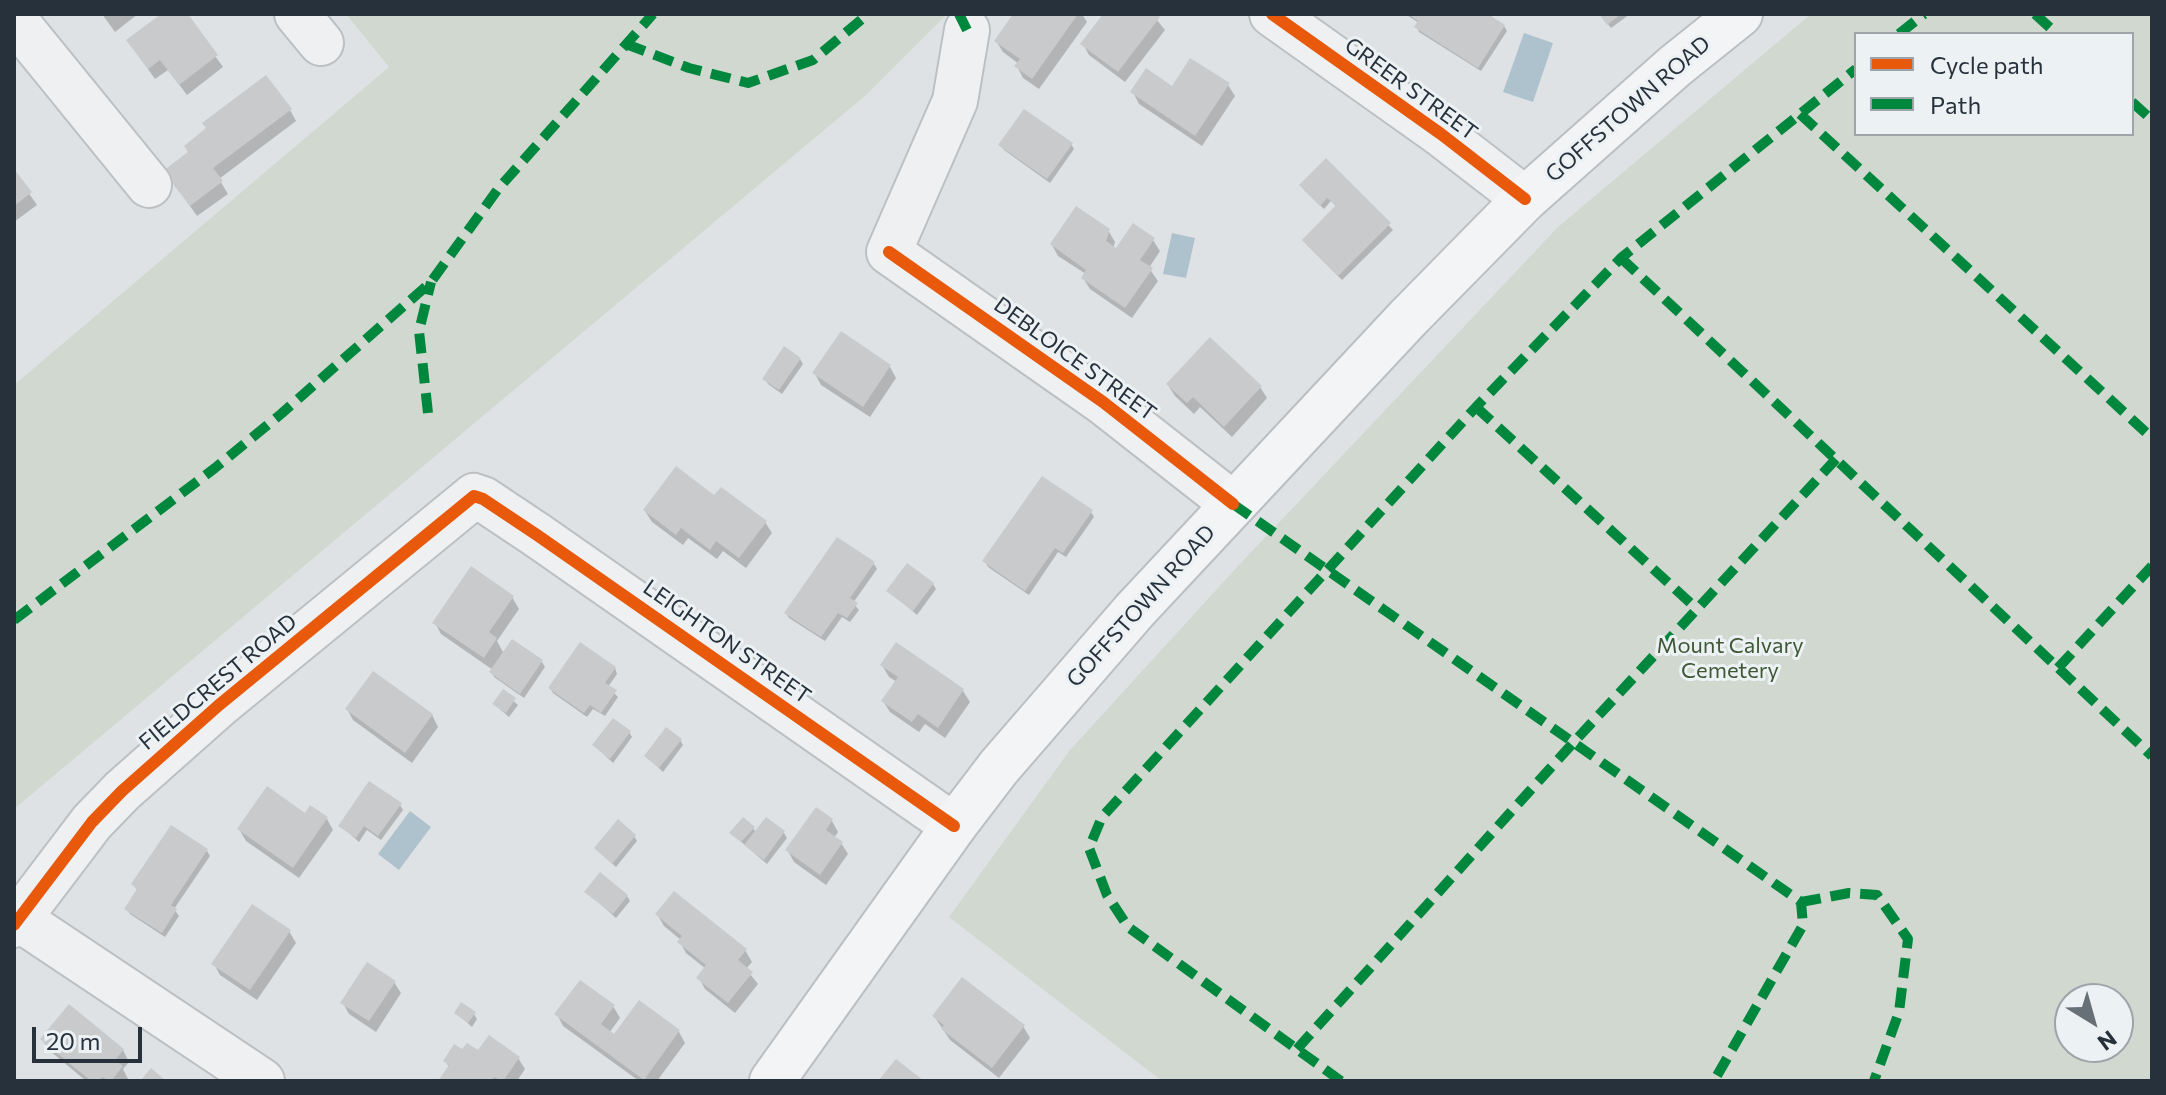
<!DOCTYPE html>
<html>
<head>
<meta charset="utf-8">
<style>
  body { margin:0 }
  #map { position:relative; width:2166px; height:1095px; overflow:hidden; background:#dfe2e4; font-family:Commissioner,sans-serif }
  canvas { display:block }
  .frame { position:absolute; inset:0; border:16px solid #27313c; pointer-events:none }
  .legend { position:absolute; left:1854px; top:32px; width:280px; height:104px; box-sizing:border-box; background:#ecf1f4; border:2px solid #9da4aa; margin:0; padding:10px 14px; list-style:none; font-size:24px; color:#27313c }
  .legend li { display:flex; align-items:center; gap:16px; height:40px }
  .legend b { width:40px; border:2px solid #9da4aa }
  .north { position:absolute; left:2054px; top:983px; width:80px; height:80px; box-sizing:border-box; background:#ecf1f4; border:2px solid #9da4aa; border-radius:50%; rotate:143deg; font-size:22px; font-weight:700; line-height:32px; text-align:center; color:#27313c }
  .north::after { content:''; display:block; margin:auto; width:28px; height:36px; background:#676f77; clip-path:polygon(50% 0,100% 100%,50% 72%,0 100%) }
  .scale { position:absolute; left:32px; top:1027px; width:110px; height:36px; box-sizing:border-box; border:4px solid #27313c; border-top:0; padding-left:10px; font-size:24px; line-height:28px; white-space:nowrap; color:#27313c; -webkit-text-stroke:6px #ecf1f4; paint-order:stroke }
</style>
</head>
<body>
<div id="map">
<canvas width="2166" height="1095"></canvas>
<div class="frame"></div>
<ul class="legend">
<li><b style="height:10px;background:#e8590c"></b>Cycle path</li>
<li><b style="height:10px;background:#00873e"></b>Path</li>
</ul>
<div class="north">N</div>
<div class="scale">20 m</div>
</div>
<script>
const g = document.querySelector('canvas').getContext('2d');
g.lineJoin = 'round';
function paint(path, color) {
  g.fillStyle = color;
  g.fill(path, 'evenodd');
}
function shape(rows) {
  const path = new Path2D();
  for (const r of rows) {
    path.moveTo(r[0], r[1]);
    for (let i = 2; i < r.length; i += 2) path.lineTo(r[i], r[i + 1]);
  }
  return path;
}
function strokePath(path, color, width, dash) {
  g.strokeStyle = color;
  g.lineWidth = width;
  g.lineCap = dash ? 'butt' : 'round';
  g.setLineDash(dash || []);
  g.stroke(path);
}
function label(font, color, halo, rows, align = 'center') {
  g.font = font + ' Commissioner,sans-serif';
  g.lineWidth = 6;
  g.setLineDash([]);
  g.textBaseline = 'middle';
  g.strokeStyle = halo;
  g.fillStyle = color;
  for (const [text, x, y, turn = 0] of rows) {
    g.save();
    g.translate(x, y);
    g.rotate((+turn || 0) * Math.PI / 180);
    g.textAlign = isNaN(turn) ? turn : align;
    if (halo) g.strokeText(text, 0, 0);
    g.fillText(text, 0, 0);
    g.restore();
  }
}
const green = shape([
  [346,14,947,14,866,95,14,809,14,385,389,67],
  [1811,14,2152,14,2152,1081,1162,1081,949,917,1070,750,1238,566,1558,227],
  [1856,34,2132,34,2132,134,1856,134],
  [2070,999,2118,999,2118,1047,2070,1047]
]);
const water = shape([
  [1524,33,1553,43,1533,102,1503,92],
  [1172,233,1195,238,1186,278,1163,274],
  [410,811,431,827,399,870,378,854]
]);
const shadow = shape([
  [102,14,138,14,115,32],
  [164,14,185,14,223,67,187,95,168,70,155,79,128,41],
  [1016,14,1082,14,1087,22,1039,89,1023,78,1017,66,1019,64,1003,52,996,41],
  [1106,14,1152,14,1165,30,1125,82,1089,55,1083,44],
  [1405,14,1493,14,1491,18,1504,26,1507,31,1481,71,1419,32,1417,27,1419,23],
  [1600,14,1630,14,1611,28],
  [1228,85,1235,96,1202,146,1139,104,1133,92],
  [290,110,296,121,219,179,228,194,197,216,166,172,190,153],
  [1071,144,1074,149,1050,183,1004,150,1001,145],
  [1326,161,1393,230,1342,280,1307,245,1337,207,1331,201,1324,209,1304,190],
  [14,172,37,205,14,222],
  [1108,230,1115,242,1113,248,1117,251,1153,240,1160,251,1149,268,1158,281,1132,318,1090,289,1083,278,1086,274,1058,256,1052,245],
  [800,359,803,364,782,394,768,384,765,379],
  [890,367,896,378,870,417,821,385,815,374],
  [1168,385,1260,387,1267,398,1232,437,1200,407,1194,414,1175,396],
  [715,498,765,522,772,533,746,568,723,551,717,559,688,538,683,545,652,522,645,511],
  [1091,512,1094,517,1066,557,1058,552,1029,595,988,567,985,561],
  [874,564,877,569,853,603,859,610,850,622,842,617,825,641,789,618,786,613],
  [933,584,936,589,917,615,889,591],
  [512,597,519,609,497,641,504,654,513,641,542,662,545,667,524,698,494,677,492,672,493,670,441,634,435,623],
  [897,645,963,691,970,702,945,738,925,724,919,732,890,712,883,701,897,682,889,677,882,665],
  [615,668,617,674,608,687,618,697,605,716,593,709,587,717,553,693,550,688],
  [374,673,432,715,438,727,412,763,353,720,347,709],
  [503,692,518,705,509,717,494,704],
  [629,732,632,737,613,763,594,745],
  [680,740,683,745,663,772,646,756],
  [400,805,403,810,381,840,367,830,359,842,341,826],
  [816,810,832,821,838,832,834,838,841,843,848,854,826,885,794,862,788,851],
  [305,815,327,819,333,830,299,878,246,841,239,829],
  [753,828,756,833,784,833,787,838,767,864,732,834],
  [634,836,637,841,616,867,596,848],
  [207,851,210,856,174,909,179,916,165,937,130,914,127,909,138,891,133,885],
  [587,892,627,896,630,901,616,918],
  [657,914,745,950,752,962,746,969,758,984,735,1013,705,989,699,978,706,969,686,953,680,942,681,940,664,926],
  [289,931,296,943,257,1000,220,975,214,964],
  [394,982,401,993,376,1032,349,1014,343,1003],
  [613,1006,620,1018,609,1033,614,1037,679,1032,685,1043,657,1081,639,1081,563,1026,557,1014],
  [456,1013,474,1014,477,1019,472,1027],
  [934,1016,1023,1026,1030,1038,999,1078,950,1040],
  [42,1039,123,1050,129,1062,123,1069,128,1079,126,1081,86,1081,49,1050],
  [478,1053,518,1058,525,1069,517,1081,441,1081,450,1068,445,1061]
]);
const building = shape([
  [161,14,188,14,218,55,179,85,160,60,148,69,126,40],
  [1013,14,1078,14,1032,79,1014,66,1020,59,994,41],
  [1103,14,1156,14,1160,17,1118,72,1080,44],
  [1408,14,1488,14,1505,25,1478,68,1414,27,1418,21],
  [1599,14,1621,14,1607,25],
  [1190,58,1230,83,1195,136,1130,92,1146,68,1172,86],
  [266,75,292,109,213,168,223,181,190,206,163,171,188,152,184,146,206,128,202,123],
  [1024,109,1073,143,1047,179,998,145],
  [1326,158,1391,223,1338,276,1302,240,1336,205,1327,198,1320,206,1299,185],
  [14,169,32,192,14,206],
  [1076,206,1110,229,1106,241,1116,248,1133,223,1155,238,1140,260,1153,268,1125,308,1081,278,1086,270,1050,244],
  [841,331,891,365,863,407,812,373],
  [1210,337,1262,386,1224,427,1193,397,1187,403,1166,384],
  [784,346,801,358,779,390,762,379],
  [676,466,714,495,721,487,767,521,739,558,716,541,710,550,681,528,676,535,643,510],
  [1042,476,1093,510,1063,553,1055,548,1025,591,982,561],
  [837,537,875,562,850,598,858,603,847,618,838,613,821,637,784,613],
  [907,563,934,583,913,611,886,591],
  [471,566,514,596,489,632,497,638,484,658,432,623],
  [512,639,543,660,520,694,489,672],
  [580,642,616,667,605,683,617,690,601,713,590,705,584,713,548,688],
  [896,642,964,689,938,728,918,714,912,722,881,701,898,677,880,665],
  [373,671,433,714,405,753,345,709],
  [503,689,516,698,506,713,492,704],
  [613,718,631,731,610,759,592,745],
  [666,727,682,739,659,768,644,756],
  [369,781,402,803,378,836,364,826,356,838,338,826],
  [267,786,305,813,310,805,328,817,293,868,237,829],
  [816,807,833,819,826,830,843,842,820,875,785,850],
  [743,817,755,827,741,842,729,833],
  [766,817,785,831,764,860,744,845],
  [618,819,636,835,612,864,594,848],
  [171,825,208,849,171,905,177,909,162,933,124,909,137,889,131,884],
  [600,872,628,895,613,914,584,892],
  [674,891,747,949,738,960,753,972,728,1003,696,978,706,965,677,942,682,936,655,914],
  [252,904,291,930,250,990,211,964],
  [367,962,396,981,369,1021,340,1003],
  [962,977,1025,1025,992,1068,941,1029,944,1025,932,1016],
  [580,980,615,1005,601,1024,614,1034,639,1000,680,1030,644,1080,554,1014],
  [461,1002,476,1012,468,1023,454,1013],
  [69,1004,124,1049,115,1060,123,1066,111,1081,102,1077,99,1081,91,1081,40,1039],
  [489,1035,520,1057,503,1081,494,1077,491,1081,438,1081,449,1065,443,1061,454,1044,462,1049,467,1043,478,1050],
  [896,1059,924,1081,878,1081],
  [151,1068,166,1081,140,1081]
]);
const minor = shape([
  [297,14,321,43],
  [1272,14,1441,134,1525,199],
  [14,19,149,185],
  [967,30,955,101,889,252,1103,402,1233,504],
  [19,919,262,1081],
  [14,925,92,822,122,791,219,705,474,496,483,499,537,535,954,826]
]);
const major = shape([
  [772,1081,954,826,999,767,1135,610,1408,318,1525,199,1675,66,1740,14]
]);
const quiet = shape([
  [959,14,967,30],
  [2035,14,2057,34],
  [1899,34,1924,14],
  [626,44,689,68,748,83,813,60,868,14],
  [2132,102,2152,120],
  [1800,114,2152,438],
  [1621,258,2152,756],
  [1476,407,1697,609],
  [428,413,419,331,431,282],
  [1233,504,1801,902,1803,925,1714,1081],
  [14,620,215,468,281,414,431,282,498,189,653,14],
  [2058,668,2152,566],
  [1801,902,1849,893,1877,895,1908,939,1899,1012,1874,1081],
  [1297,1049,1573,743,1836,459],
  [1341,1081,1128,927,1107,895,1089,848,1102,817,1476,407,1621,258,1856,69]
]);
const cycleway = shape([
  [1272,14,1441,134,1525,199],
  [889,252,1103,402,1233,504],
  [14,925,92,822,122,791,219,705,474,496,483,499,537,535,954,826]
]);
const streetNames = [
  ["GREER STREET",1411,89,36],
  ["GOFFSTOWN ROAD",1628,109,-41],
  ["DEBLOICE STREET",1075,359,36],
  ["GOFFSTOWN ROAD",1141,606,-48],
  ["LEIGHTON STREET",727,642,35],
  ["FIELDCREST ROAD",218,682,-40]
];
const parkNames = [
  ["Mount Calvary",1730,646],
  ["Cemetery",1730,671]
];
paint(green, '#d1d8d0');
paint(water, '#aec2ce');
paint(shadow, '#0003');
paint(building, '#c8cacc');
strokePath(minor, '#bdc0c2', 48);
strokePath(major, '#bcbfc2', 48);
strokePath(minor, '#eff0f1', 44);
strokePath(major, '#f3f4f5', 44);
strokePath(quiet, '#00873e', 10, [20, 10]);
strokePath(cycleway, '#e8590c', 12);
label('22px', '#27313c', '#ecf1f4', streetNames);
label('22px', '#3f5735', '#ecf1f4', parkNames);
</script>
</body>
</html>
